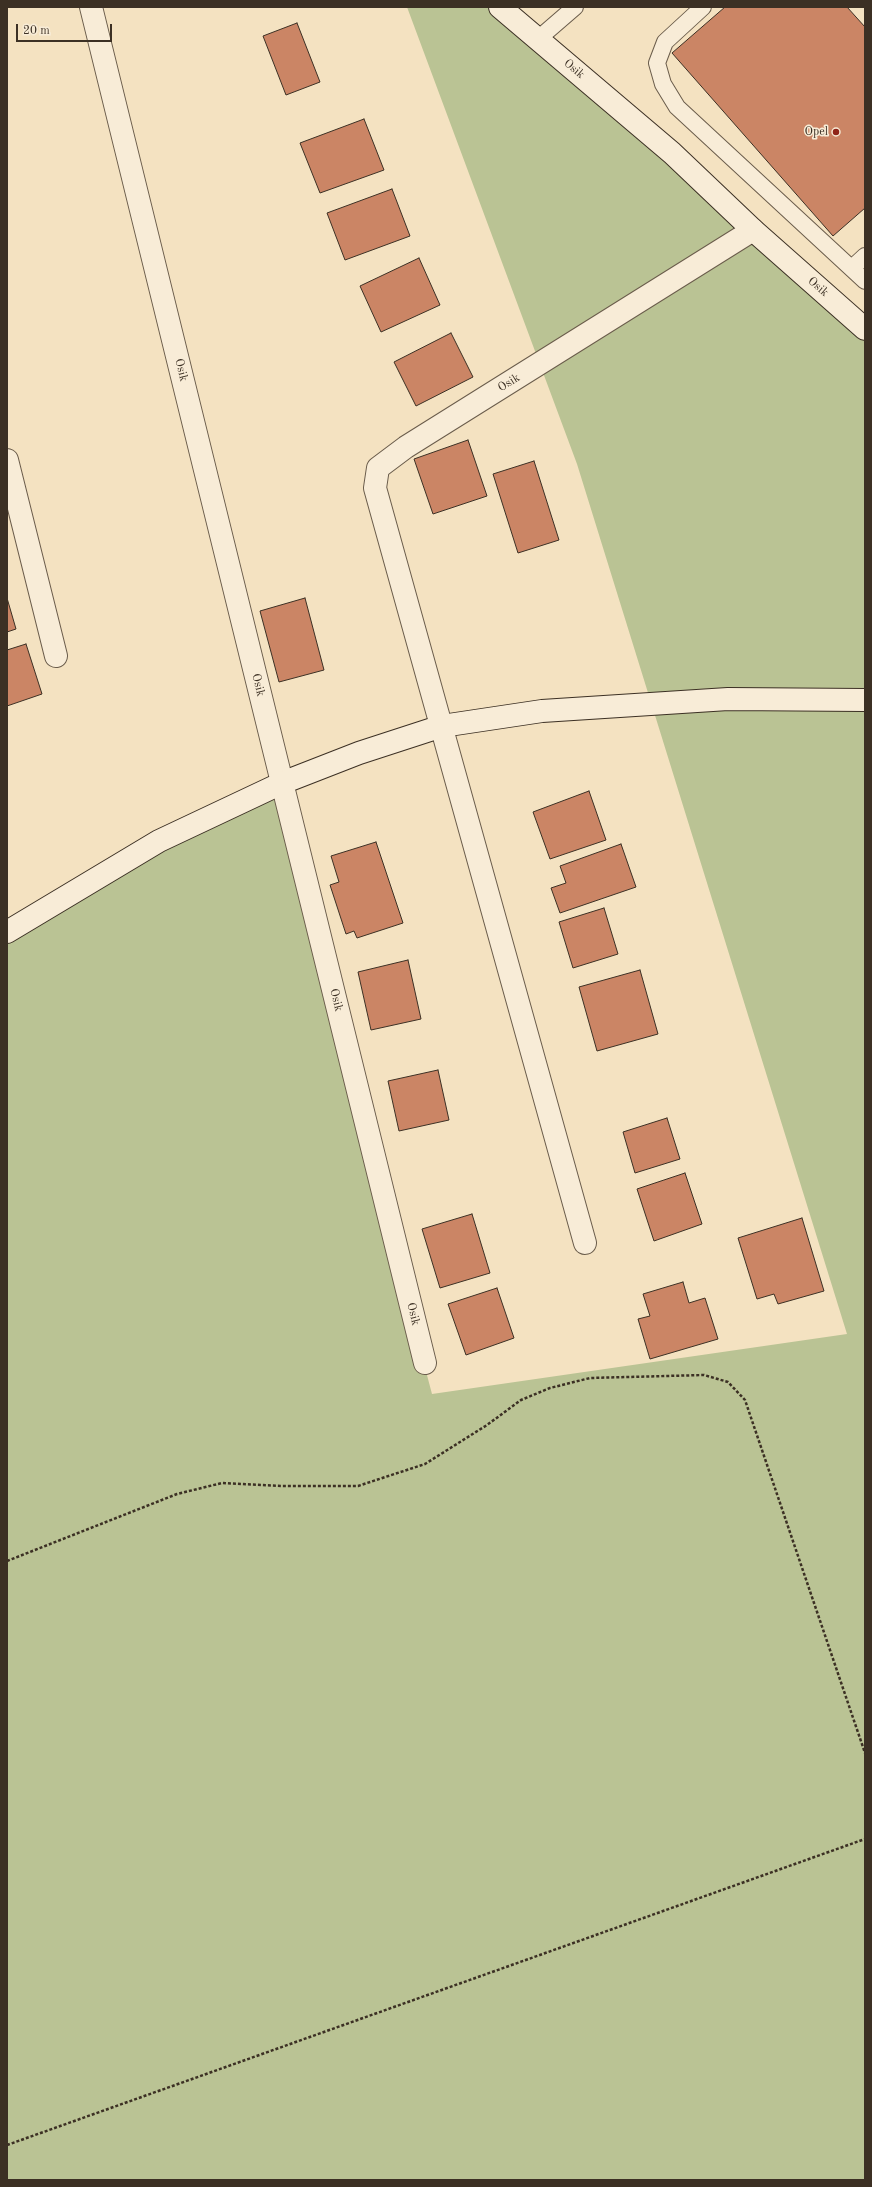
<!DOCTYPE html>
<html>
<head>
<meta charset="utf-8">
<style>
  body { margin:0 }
  #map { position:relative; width:872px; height:2187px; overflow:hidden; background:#f4e2c1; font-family:"Old Standard TT",serif }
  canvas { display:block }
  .frame { position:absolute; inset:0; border:8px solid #3c3024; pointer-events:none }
  .scale { position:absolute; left:16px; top:24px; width:96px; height:18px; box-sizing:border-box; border:2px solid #3c3024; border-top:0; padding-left:5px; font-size:12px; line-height:14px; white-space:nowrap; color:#3c3024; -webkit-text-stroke:3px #f8ecd7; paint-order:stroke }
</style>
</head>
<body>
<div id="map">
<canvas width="872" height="2187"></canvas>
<div class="frame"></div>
<div class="scale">20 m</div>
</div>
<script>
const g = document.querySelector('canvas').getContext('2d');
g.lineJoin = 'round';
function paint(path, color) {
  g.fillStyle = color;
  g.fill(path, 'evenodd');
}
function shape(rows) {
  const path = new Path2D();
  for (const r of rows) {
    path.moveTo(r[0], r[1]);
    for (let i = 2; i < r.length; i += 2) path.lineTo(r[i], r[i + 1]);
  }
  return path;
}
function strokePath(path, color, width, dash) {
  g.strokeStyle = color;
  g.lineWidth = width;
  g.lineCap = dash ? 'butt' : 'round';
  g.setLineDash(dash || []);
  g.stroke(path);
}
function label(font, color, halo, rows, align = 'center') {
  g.font = font + ' "Old Standard TT",serif';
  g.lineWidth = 3;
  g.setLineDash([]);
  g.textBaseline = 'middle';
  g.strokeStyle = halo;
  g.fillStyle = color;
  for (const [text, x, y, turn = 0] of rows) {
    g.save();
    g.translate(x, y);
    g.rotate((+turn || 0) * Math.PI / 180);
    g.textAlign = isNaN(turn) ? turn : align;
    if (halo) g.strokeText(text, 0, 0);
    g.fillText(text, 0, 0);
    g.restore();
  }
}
const green = shape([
  [407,7,487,7,535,41,865,325,865,2180,7,2180,7,933,271,787,432,1394,847,1334,577,464]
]);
const building = shape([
  [725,7,847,7,865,27,865,208,833,236,672,53,725,7],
  [297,23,320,82,286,95,263,36,297,23],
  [364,119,384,170,320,193,300,143,364,119],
  [392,189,410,236,345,260,327,213,392,189],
  [419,258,440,305,381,332,360,286,419,258],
  [451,333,473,377,416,406,394,362,451,333],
  [468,440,487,496,433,514,414,459,468,440],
  [534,461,559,540,518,553,493,474,534,461],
  [7,598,16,629,7,632,7,598],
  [305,598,324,670,279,682,260,611,305,598],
  [26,644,42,694,7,706,7,650,26,644],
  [589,791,606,840,550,859,533,812,589,791],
  [376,842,403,923,357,938,354,931,346,934,330,885,339,882,331,856,376,842],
  [621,844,636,887,560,913,551,888,566,883,560,866,621,844],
  [604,908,618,954,573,968,559,922,604,908],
  [408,960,421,1019,371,1030,358,972,408,960],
  [640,970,658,1034,597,1051,579,987,640,970],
  [438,1070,449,1120,399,1131,388,1081,438,1070],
  [667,1118,680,1159,635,1173,623,1132,667,1118],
  [685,1173,702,1224,654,1241,637,1189,685,1173],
  [472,1214,490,1273,440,1288,422,1229,472,1214],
  [802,1218,824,1291,778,1304,774,1294,757,1299,738,1238,802,1218],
  [683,1282,689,1303,705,1298,718,1339,650,1359,638,1319,650,1316,643,1294,683,1282],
  [497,1288,514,1338,466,1355,448,1304,497,1288]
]);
const path = shape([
  [7,1561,177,1494,222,1483,282,1486,358,1486,425,1464,487,1425,521,1400,550,1388,590,1378,704,1375,728,1382,745,1400,865,1753],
  [7,2145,865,1839]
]);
const lane = shape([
  [703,7,665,42,657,63,663,84,677,107,865,281],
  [538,39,575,7],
  [852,268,865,256]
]);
const street = shape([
  [91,7,425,1363],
  [7,460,56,656],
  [585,1243,375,488,378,468,406,447,753,230]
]);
const secondary = shape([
  [500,7,672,153,753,230,865,329],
  [7,932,159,841,282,783,359,753,442,726,542,711,728,699,865,700]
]);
const markers = [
  [836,132,4,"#8f2418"]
];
const streetNames = [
  ["Osik",574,69,40],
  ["Osik",818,287,41],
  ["Osik",181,370,76],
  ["Osik",509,383,-32],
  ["Osik",258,685,76],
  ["Osik",336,1000,76],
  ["Osik",413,1314,76]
];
const poiNames = [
  ["Opel",828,132]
];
paint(green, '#bac394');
paint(building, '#cb8565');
strokePath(building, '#3c3024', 1);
strokePath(lane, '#6a5c4b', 18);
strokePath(street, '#6a5c4b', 24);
strokePath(secondary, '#3c3024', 24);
strokePath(path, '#3c3024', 2.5, [3, 2]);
strokePath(lane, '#f8ecd7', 16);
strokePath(street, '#f8ecd7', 22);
strokePath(secondary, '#f8ecd7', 22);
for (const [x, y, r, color] of markers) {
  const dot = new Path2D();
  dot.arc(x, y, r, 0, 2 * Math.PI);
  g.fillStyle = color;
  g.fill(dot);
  strokePath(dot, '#f8ecd7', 1.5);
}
label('12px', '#3c3024', '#f8ecd7', streetNames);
label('12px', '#3c3024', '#f8ecd7', poiNames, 'right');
</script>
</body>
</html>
